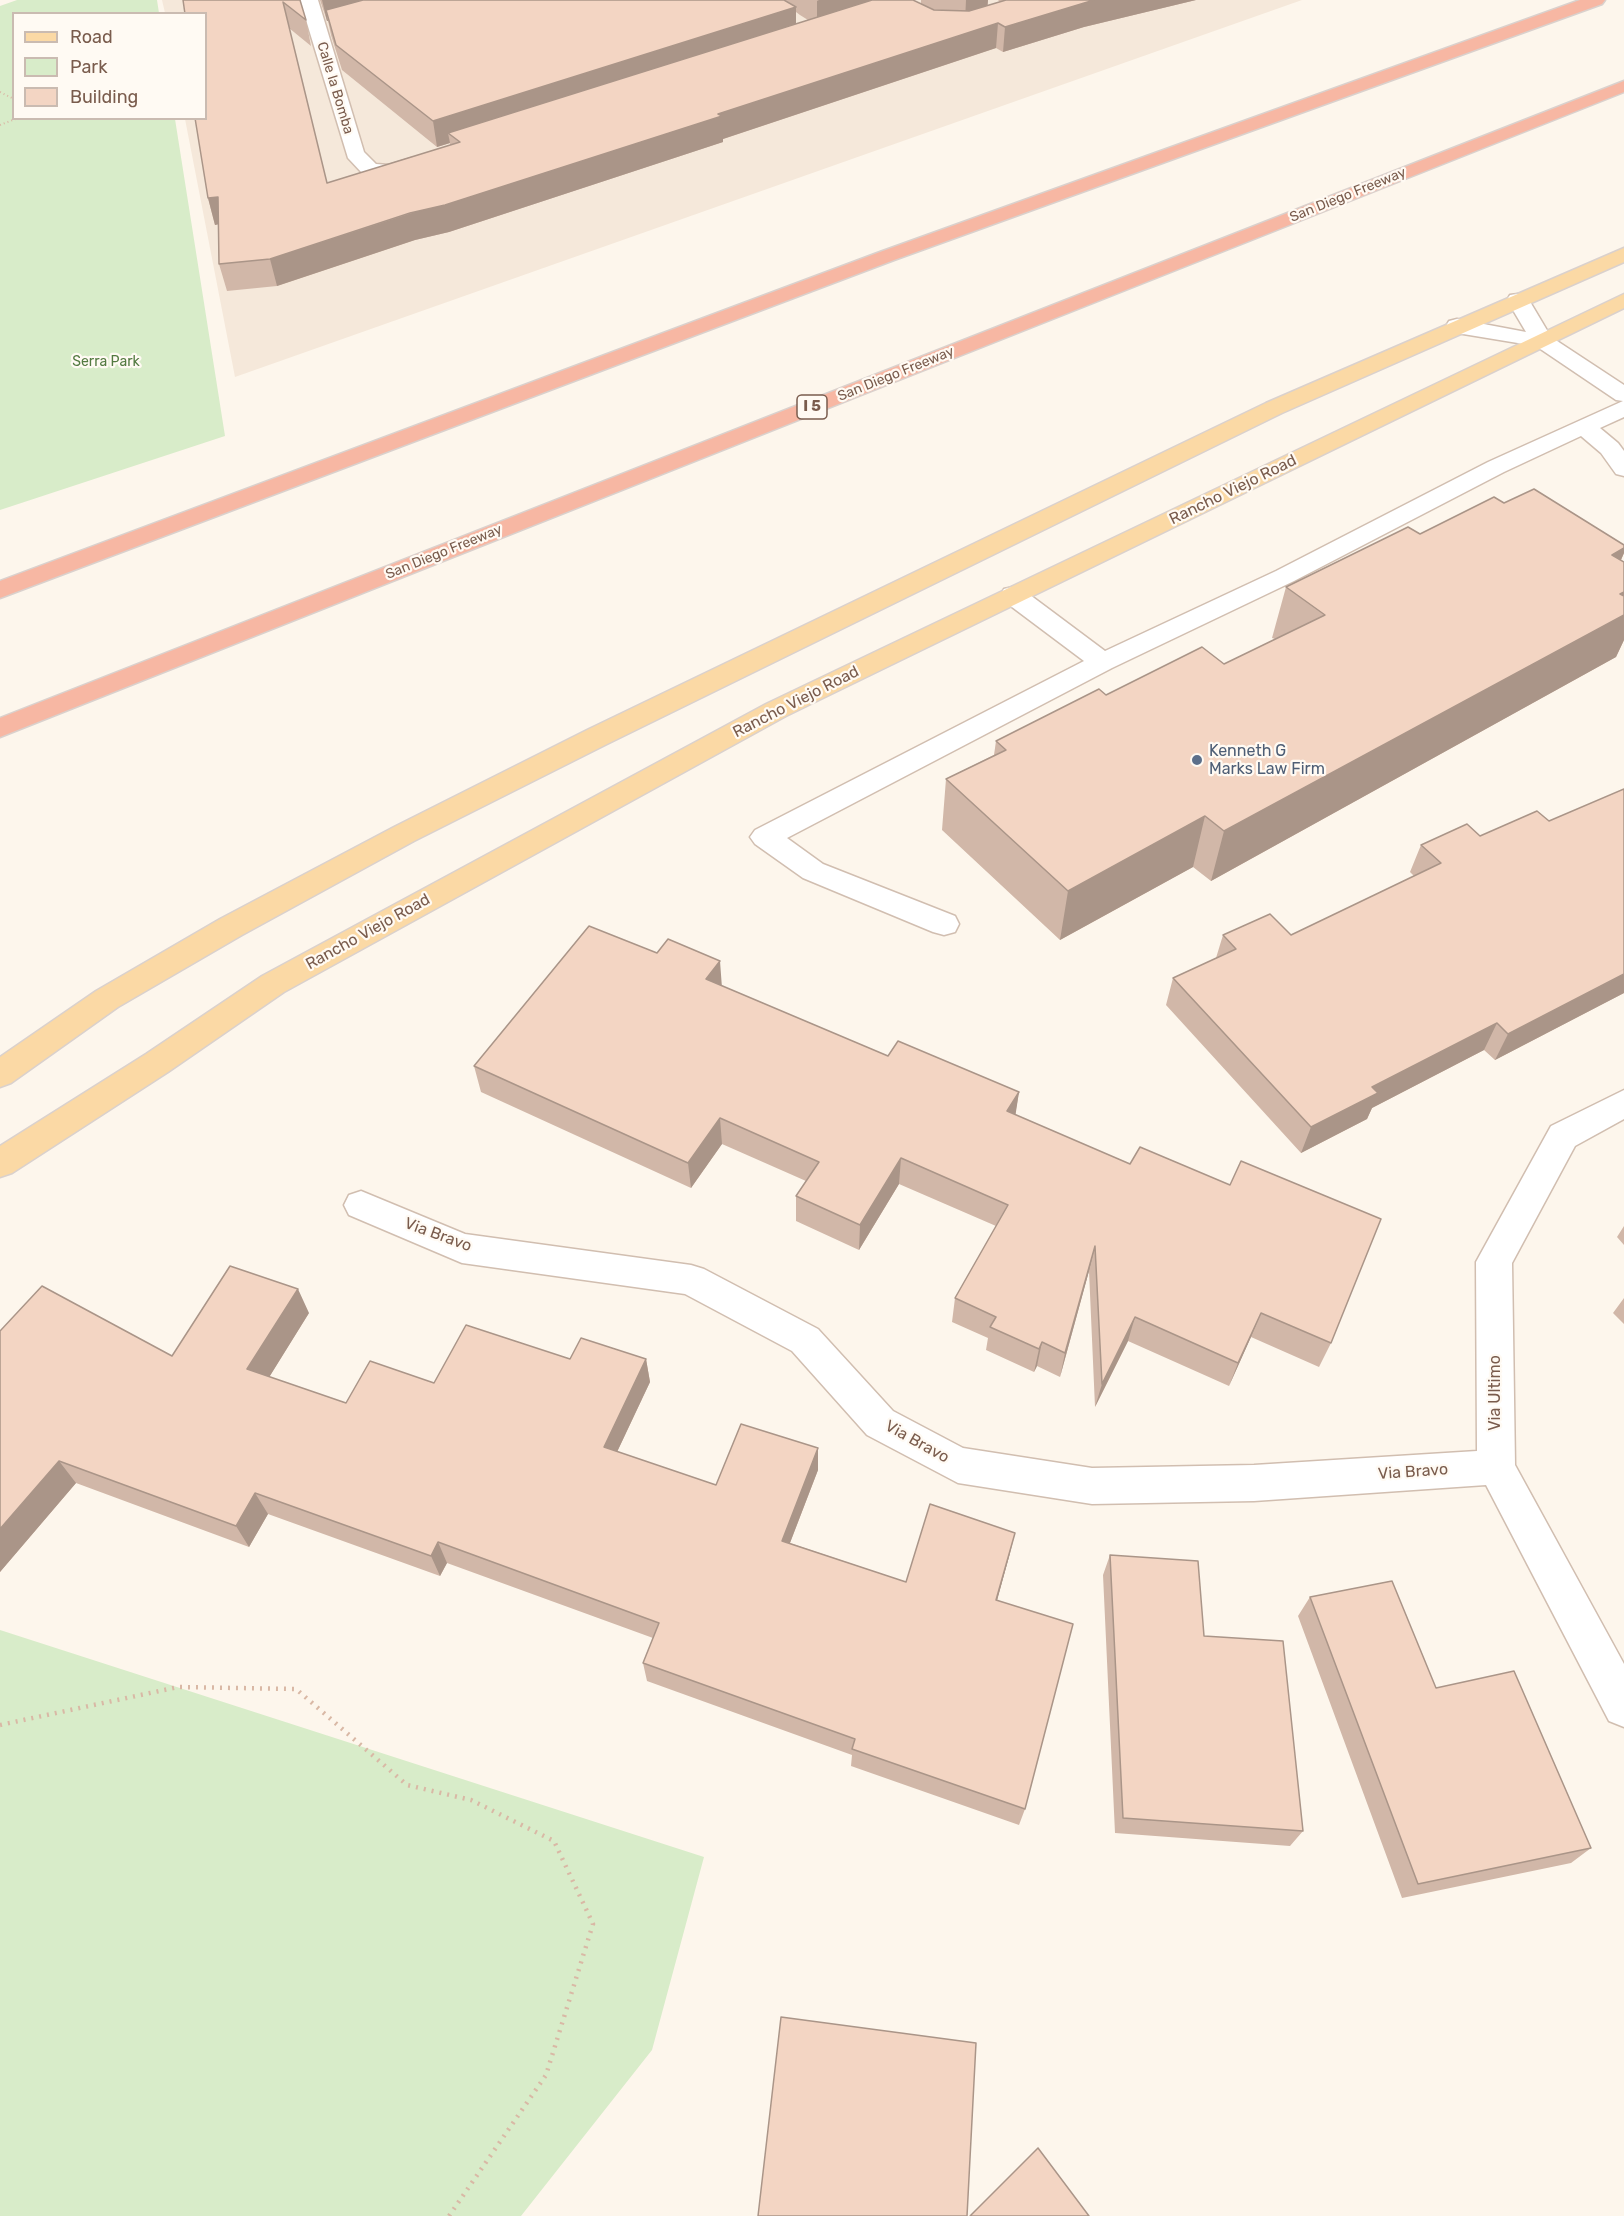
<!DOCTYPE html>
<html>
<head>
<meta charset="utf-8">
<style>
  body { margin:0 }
  #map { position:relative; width:1624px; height:2216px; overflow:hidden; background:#fdf6ec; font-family:Rubik,sans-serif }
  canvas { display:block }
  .legend { position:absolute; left:12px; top:12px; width:195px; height:108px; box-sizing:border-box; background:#fffaf3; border:2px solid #cabbb1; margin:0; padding:8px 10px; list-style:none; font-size:18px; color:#7a5c4d }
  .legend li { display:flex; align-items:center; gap:12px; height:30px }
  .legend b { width:30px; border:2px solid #cabbb1 }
</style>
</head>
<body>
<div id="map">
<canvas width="1624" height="2216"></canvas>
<ul class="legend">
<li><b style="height:8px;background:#fbd9a5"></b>Road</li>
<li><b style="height:16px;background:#d8ecc9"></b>Park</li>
<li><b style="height:16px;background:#f3d5c3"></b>Building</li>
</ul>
</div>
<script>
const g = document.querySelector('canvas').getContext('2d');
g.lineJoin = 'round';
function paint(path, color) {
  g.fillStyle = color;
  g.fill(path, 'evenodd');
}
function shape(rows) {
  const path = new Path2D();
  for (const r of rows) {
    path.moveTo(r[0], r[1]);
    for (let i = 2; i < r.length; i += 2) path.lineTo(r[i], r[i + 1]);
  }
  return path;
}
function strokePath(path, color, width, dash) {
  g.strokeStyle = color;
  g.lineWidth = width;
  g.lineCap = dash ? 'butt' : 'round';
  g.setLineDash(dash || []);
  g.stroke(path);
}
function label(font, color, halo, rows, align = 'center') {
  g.font = font + ' Rubik,sans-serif';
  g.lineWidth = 4.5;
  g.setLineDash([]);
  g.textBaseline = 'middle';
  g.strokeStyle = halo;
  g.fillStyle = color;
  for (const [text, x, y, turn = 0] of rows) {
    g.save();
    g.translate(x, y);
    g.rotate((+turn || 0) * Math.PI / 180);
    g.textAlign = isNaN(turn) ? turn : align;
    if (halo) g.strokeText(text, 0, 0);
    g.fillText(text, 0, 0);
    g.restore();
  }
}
const residential = shape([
  [162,0,1302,0,235,377,185,119,206,118,206,14,165,13]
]);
const green = shape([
  [17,0,157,0,159,13,14,14,14,118,175,119,225,436,0,510,0,6],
  [0,1630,704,1857,652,2050,521,2216,0,2216]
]);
const pathFar1 = shape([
  [0,92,14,99],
  [0,125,18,118]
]);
const path = shape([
  [0,1725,178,1687,296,1689,407,1785,471,1800,554,1841,593,1924,546,2075,449,2216]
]);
const minor = shape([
  [300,0,318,0,364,152,376,164,389,165,412,158,419,160,422,164,419,168,390,177,370,176,363,174,348,158,300,0],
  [1518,294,1526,295,1551,337,1624,385,1624,417,1600,428,1618,443,1624,451,1624,476,1616,474,1601,453,1581,436,1504,472,1294,581,1112,668,787,838,823,864,955,916,959,924,955,932,944,935,933,932,803,878,755,844,750,837,755,830,1084,661,1004,601,1000,595,1004,589,1013,587,1022,589,1105,651,1276,571,1488,462,1623,401,1616,400,1536,346,1457,333,1449,331,1446,326,1449,321,1457,319,1526,332,1507,300,1510,295,1518,294],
  [1624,1090,1624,1119,1575,1146,1512,1263,1515,1465,1624,1664,1624,1727,1609,1721,1486,1485,1254,1501,1092,1504,958,1483,867,1435,792,1351,685,1294,462,1263,349,1215,344,1205,349,1195,361,1191,465,1234,691,1265,704,1269,818,1329,893,1411,963,1448,1092,1468,1254,1465,1477,1451,1476,1262,1551,1126,1624,1090]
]);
const major = shape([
  [1624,248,1624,262,1282,413,607,744,414,841,242,935,118,1007,11,1083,0,1087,0,1057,96,991,220,919,394,827,587,730,1266,403,1624,248],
  [1624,294,1624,308,786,716,284,992,168,1072,12,1173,0,1177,0,1146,146,1054,262,976,766,704,1624,294]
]);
const highway = shape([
  [1580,0,1605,0,1602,4,894,260,0,598,0,581,880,252,1580,0],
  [1624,81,1624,92,0,737,0,718,1624,81]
]);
const wall = shape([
  [300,0,306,20,311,46,289,28,327,183,450,145,450,143,437,147,342,70,331,35,328,21,327,21,320,0,913,0,921,4,921,0,988,0,987,6,1000,2,998,0,1196,0,1084,27,1003,52,996,48,723,139,723,142,449,232,415,240,277,286,227,291,219,264,218,224,215,225,208,198,206,14],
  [796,12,800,15,808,20,796,24],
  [1504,503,1624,545,1624,553,1621,560,1624,562,1624,640,1616,657,1211,881,1193,867,1060,940,942,830,946,779,994,755,996,741,1106,695,1224,664,1275,639,1272,638,1286,587,1420,534],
  [1421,845,1624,993,1495,1060,1484,1050,1372,1108,1367,1119,1301,1153,1166,1005,1173,978,1216,958,1223,935,1291,935,1414,876,1410,872],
  [657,953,722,986,888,1056,1019,1092,1015,1115,1331,1343,1319,1367,1251,1337,1229,1386,1128,1341,1095,1407,1089,1271,1060,1377,1037,1366,1034,1372,986,1350,988,1338,952,1322,955,1298,996,1226,899,1184,859,1250,796,1221,796,1196,806,1181,722,1144,691,1188,481,1092,474,1066],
  [1624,1226,1624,1245,1617,1237],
  [1624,1298,1624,1324,1613,1313],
  [309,1313,269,1377,346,1403,434,1383,570,1359,646,1359,650,1382,617,1452,716,1485,818,1448,818,1470,790,1543,906,1582,1010,1553,997,1600,1025,1809,1019,1825,851,1766,852,1755,647,1681,643,1663,653,1638,447,1563,440,1576,268,1514,249,1547,76,1483,0,1572,0,1331,172,1356],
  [1110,1555,1204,1636,1303,1831,1290,1846,1115,1833,1103,1575],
  [1310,1597,1436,1688,1591,1848,1571,1863,1402,1898,1298,1616]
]);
const shadedWall = shape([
  [322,0,405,0,326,10,328,21,327,21],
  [819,0,899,0,817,26,817,1],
  [966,0,988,0,987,14,965,22],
  [1094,0,1196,0,1084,27,1003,52,1005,27],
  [796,7,796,32,448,133,450,143,437,147,433,121],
  [998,23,996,48,723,139,723,142,449,232,415,240,277,286,270,259],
  [218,197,225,223,215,225,208,198],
  [1624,548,1624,553,1604,598,1612,555],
  [1624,592,1624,640,1616,657,1211,881,1224,831],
  [1205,816,1193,867,1060,940,1068,891],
  [720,961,722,988,706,979],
  [1624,974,1624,993,1495,1060,1508,1034],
  [1497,1023,1484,1050,1372,1108,1367,1119,1301,1153,1311,1127,1372,1087],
  [1019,1092,1015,1118,1007,1111],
  [720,1118,722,1144,691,1188,688,1163],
  [901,1158,899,1184,859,1250,860,1225],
  [1095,1246,1089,1271,1060,1377,1065,1353],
  [298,1289,309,1313,260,1392,247,1369],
  [1261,1313,1251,1337,1229,1386,1238,1363],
  [1135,1317,1128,1341,1095,1407,1102,1384],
  [1042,1342,1037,1366,1034,1372,1039,1349],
  [646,1359,650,1382,609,1469,604,1447],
  [818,1448,818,1470,783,1561,782,1541],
  [59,1461,76,1483,0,1572,0,1529],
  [255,1493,268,1514,249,1547,236,1526],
  [1015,1533,1010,1553,992,1619,996,1600],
  [438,1542,447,1563,440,1576,431,1556]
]);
const building = shape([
  [183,0,300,0,306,20,283,2,327,183,460,142,448,133,872,0,913,0,934,10,969,11,1006,0,1094,0,1005,27,998,23,718,114,722,116,445,205,410,213,270,259,219,264,218,197,208,198,195,118,206,118,206,14,185,14,183,0],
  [363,0,784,0,796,7,433,121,336,45,326,10,363,0],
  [1534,489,1624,545,1624,548,1612,555,1624,562,1624,592,1620,594,1624,596,1624,615,1224,831,1205,816,1068,891,946,779,1006,750,996,741,1099,689,1106,695,1202,647,1224,664,1325,615,1286,587,1408,527,1420,534,1494,497,1504,503,1534,489],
  [1624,789,1624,974,1508,1034,1497,1023,1372,1087,1378,1093,1311,1127,1173,978,1236,949,1223,935,1270,914,1291,935,1441,863,1421,845,1467,824,1480,836,1537,811,1549,821,1624,789],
  [589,926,657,953,668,939,720,961,706,979,888,1056,898,1041,1019,1092,1007,1111,1130,1164,1140,1147,1230,1185,1241,1161,1381,1219,1331,1343,1261,1313,1238,1363,1135,1317,1102,1384,1095,1246,1065,1353,1042,1342,1039,1349,990,1327,996,1317,955,1298,1008,1205,901,1158,860,1225,796,1196,819,1162,720,1118,688,1163,474,1066,589,926],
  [230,1266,298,1289,247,1369,346,1403,370,1361,434,1383,466,1325,570,1359,581,1338,646,1359,604,1447,716,1485,741,1424,818,1448,782,1541,906,1582,930,1504,1015,1533,996,1600,1073,1624,1025,1809,852,1749,855,1739,643,1663,659,1623,438,1542,431,1556,255,1493,236,1526,59,1461,0,1529,0,1331,42,1286,172,1356,230,1266],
  [1110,1555,1198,1561,1204,1636,1283,1641,1303,1831,1123,1818,1110,1555],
  [1392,1581,1436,1688,1514,1671,1591,1848,1418,1884,1310,1597,1392,1581],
  [781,2017,976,2043,967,2216,758,2216,781,2017],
  [1038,2148,1089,2216,970,2216,1038,2148]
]);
const markers = [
  [1197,760,6,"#5c6f8a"]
];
const farStreetnames = [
  ["Calle la Bomba",335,88,73],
  ["San Diego Freeway",1348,195,-22],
  ["San Diego Freeway",896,374,-22],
  ["San Diego Freeway",444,552,-22]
];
const farParknames = [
  ["Serra Park",106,362]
];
const shields = [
  [812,407,30]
];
const shieldNames = [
  ["I 5",812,407]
];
const streetNames = [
  ["Rancho Viejo Road",1233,490,-26],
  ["Rancho Viejo Road",796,702,-27],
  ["Rancho Viejo Road",368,932,-29],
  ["Via Bravo",438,1235,20],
  ["Via Ultimo",1495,1393,-90],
  ["Via Bravo",917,1442,29],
  ["Via Bravo",1413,1472,-4]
];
const serviceNames = [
  ["Kenneth G",1209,751],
  ["Marks Law Firm",1209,769]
];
paint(residential, '#f5e8da');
paint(green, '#d8ecc9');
strokePath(minor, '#d1beb0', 3);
strokePath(major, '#dad1cd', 3);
strokePath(highway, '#dad1cd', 3);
strokePath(pathFar1, '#d9b8a5', 2, [1, 3]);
strokePath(path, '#d9b8a5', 4.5, [2, 6]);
paint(minor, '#fff');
paint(major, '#fbd9a5');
paint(highway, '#f7b7a3');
paint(wall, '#d1b7a8');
paint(shadedWall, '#aa9588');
paint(building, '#f3d5c3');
strokePath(building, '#aa9588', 1.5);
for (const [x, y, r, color] of markers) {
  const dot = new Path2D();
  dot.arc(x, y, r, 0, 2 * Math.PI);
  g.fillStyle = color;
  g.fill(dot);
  strokePath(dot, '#fffaf3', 2);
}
label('14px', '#7a5c4d', '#fffaf3', farStreetnames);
label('14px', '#537a41', '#fffaf3', farParknames);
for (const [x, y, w] of shields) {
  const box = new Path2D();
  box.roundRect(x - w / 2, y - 12, w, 24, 4.5);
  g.fillStyle = '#fffaf3';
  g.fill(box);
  strokePath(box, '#7a5c4d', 1.5);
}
label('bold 15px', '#7a5c4d', null, shieldNames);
label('16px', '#7a5c4d', '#fffaf3', streetNames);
label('16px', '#4e5e75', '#fffaf3', serviceNames, 'left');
</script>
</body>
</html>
